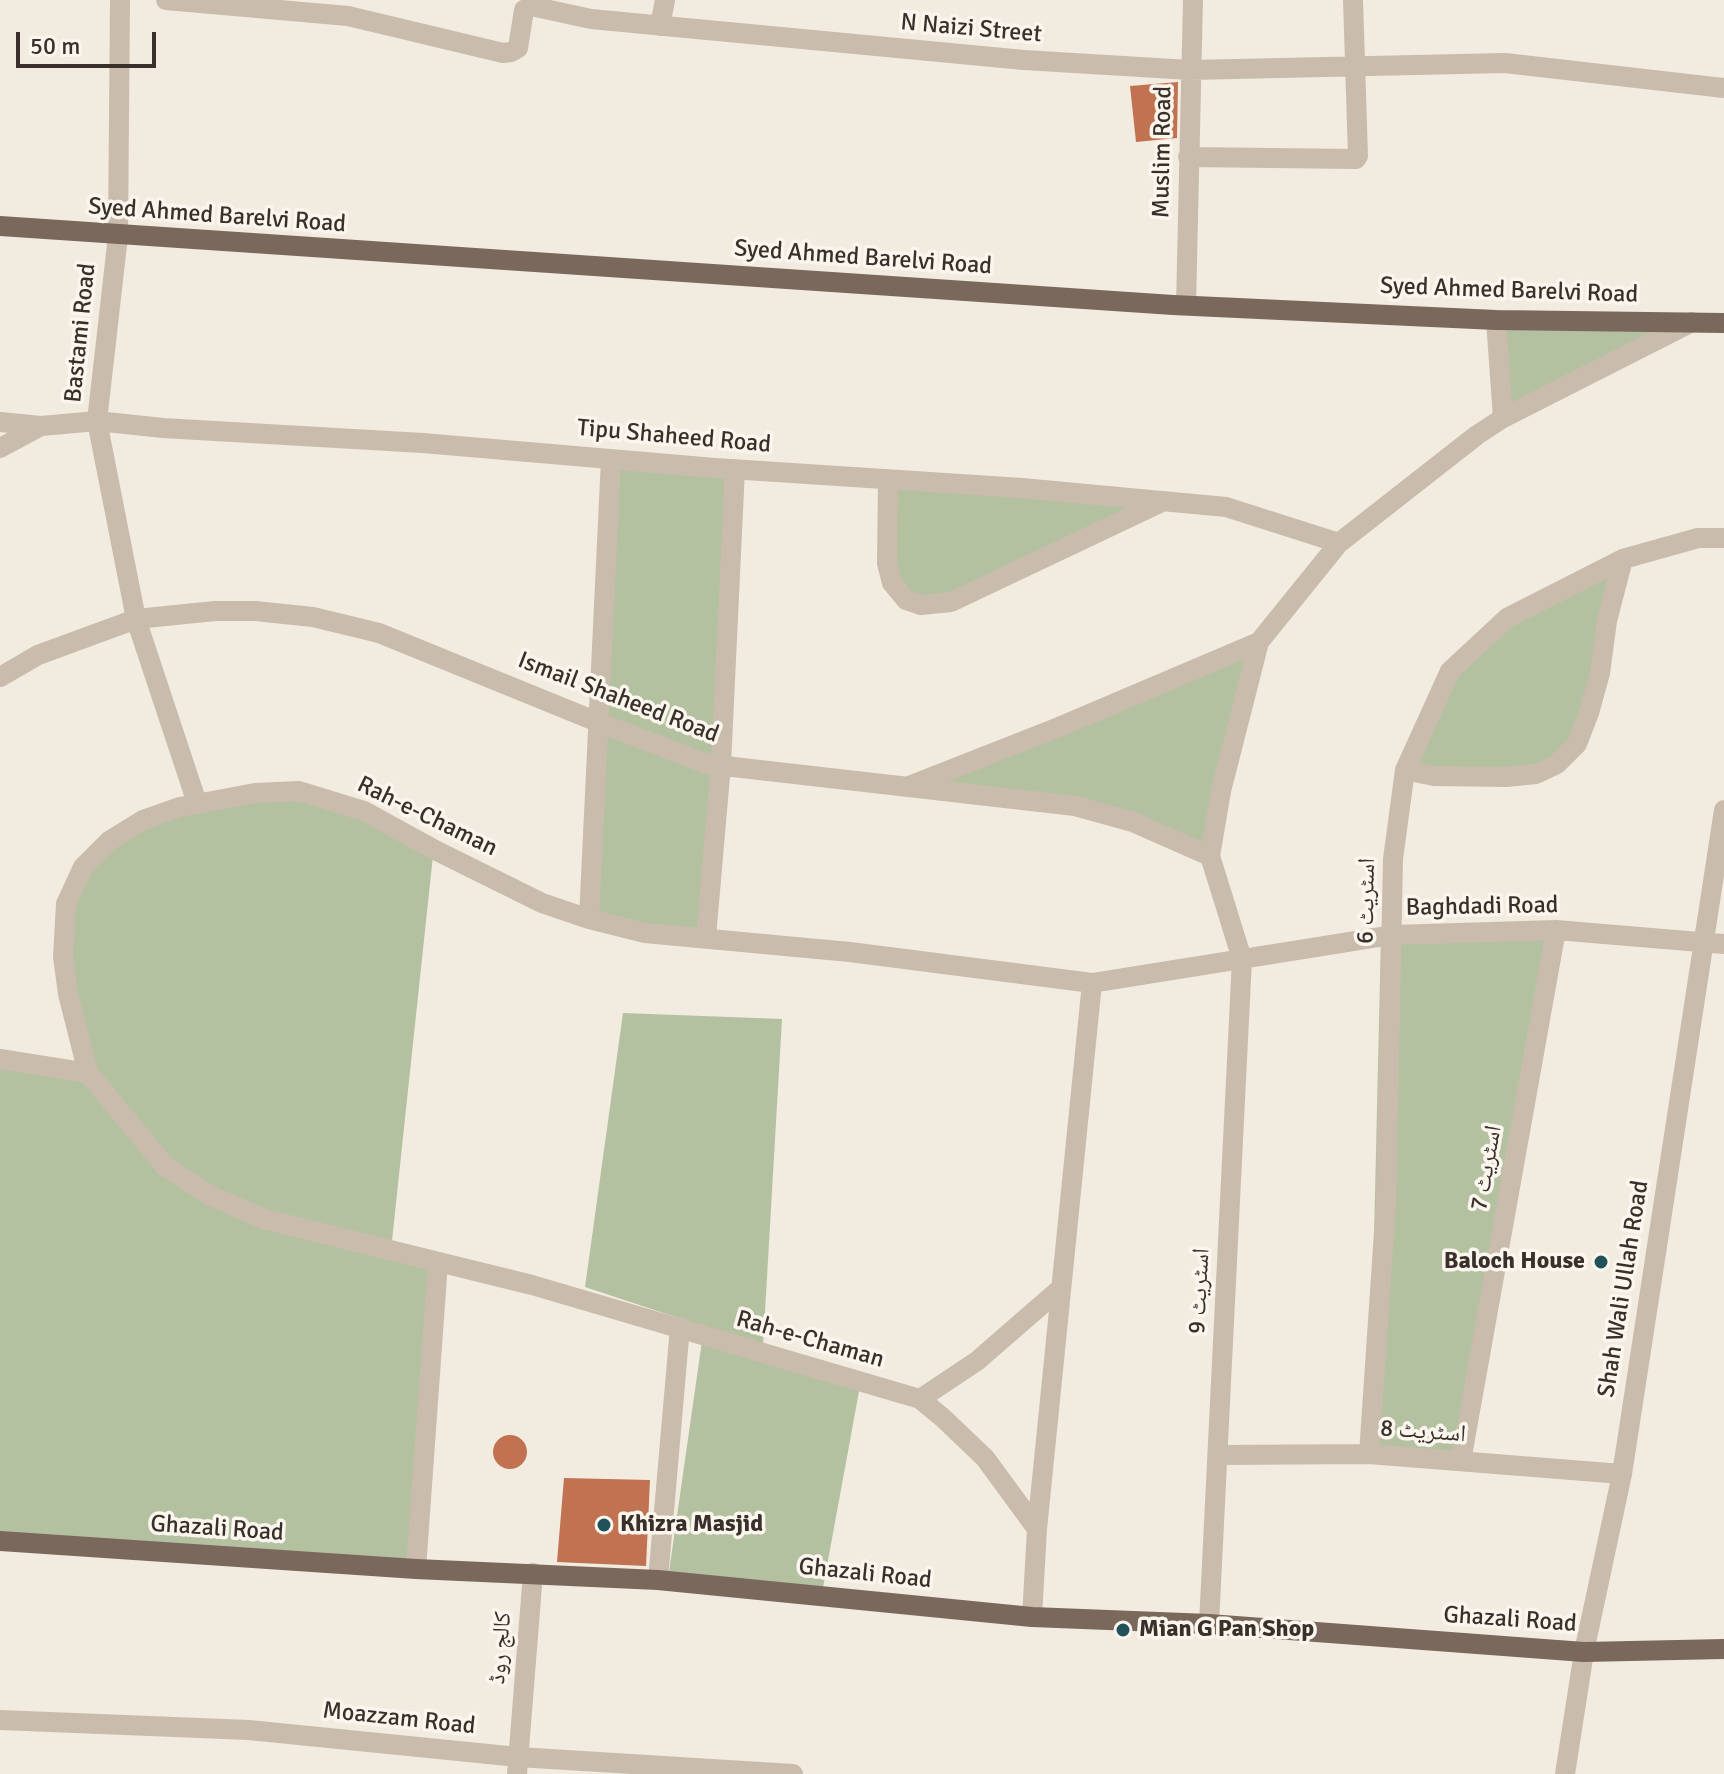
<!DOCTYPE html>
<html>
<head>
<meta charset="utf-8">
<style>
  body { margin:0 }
  #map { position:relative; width:1724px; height:1774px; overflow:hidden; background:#f2ebe0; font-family:Signika,sans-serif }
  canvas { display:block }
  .scale { position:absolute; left:16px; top:32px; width:140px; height:36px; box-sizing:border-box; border:4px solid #39302b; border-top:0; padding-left:10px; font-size:24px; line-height:28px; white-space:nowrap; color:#39302b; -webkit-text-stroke:6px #faf5ed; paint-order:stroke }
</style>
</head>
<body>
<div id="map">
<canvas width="1724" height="1774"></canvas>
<div class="scale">50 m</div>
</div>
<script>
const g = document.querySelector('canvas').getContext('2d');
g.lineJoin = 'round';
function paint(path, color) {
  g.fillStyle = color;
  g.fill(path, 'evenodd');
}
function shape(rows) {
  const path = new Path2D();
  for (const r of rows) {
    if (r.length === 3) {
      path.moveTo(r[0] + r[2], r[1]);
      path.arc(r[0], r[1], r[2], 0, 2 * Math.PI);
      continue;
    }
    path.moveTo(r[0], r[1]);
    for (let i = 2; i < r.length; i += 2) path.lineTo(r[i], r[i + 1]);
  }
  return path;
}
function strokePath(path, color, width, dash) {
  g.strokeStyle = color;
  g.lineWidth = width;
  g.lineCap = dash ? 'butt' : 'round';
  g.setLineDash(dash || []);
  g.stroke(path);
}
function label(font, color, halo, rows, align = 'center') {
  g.font = font + ' Signika,"Noto Naskh Arabic",sans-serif';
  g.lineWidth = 7;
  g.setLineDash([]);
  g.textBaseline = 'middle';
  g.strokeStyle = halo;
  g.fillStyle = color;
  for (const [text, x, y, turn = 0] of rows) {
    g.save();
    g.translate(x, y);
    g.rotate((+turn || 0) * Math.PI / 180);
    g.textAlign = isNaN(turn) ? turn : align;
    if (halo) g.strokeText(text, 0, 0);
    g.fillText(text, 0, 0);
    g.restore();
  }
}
const green = shape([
  [1496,320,1692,322,1503,418],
  [611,459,735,469,706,937,585,910],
  [888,479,1164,501,921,605,892,583],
  [1623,559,1577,744,1536,774,1405,770,1450,671,1507,618],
  [1259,642,1212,862,1133,822,906,788],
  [291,792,434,846,391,1250,446,1264,422,1570,0,1539,0,1066,97,1082,71,1004,70,910,87,873,113,843,146,824],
  [1556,930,1461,1461,1369,1454,1381,936],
  [623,1013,782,1019,763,1346,585,1287],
  [702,1341,860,1386,822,1593,669,1572]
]);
const building = shape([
  [1178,82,1177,138,1136,142,1130,86],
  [510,1452,17],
  [564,1478,650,1480,646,1566,557,1562]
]);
const minor = shape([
  [120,0,118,236,97,421,136,619,197,803],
  [166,0,348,16,503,53,511,52,518,48,524,10,531,6,591,19,1024,60,1190,70,1505,63,1724,88],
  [660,26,665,0],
  [1188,157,1356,159,1358,156,1353,0],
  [1186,305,1193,0],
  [1496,320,1503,418],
  [0,422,41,426,97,421,163,428,423,443,715,468,1022,488,1226,507,1339,543],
  [0,448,41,426],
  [888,479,887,563,892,583,906,600,921,605,951,602,1164,501],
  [0,677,38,655,136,619,215,611,255,611,313,617,379,633,600,723,707,764,1075,806,1133,822,1210,856,1242,959,1209,1624],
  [1405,770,1434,776,1506,777,1536,774,1557,764,1577,744,1589,713,1600,673,1607,621,1623,559],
  [909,786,1059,727,1259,642],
  [1210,856,1221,791,1259,642,1339,543,1477,435,1503,418,1692,322],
  [589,919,611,459],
  [706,937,721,765,735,469],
  [0,1059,88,1073],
  [920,1399,977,1361,1061,1288],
  [1369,1454,1386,1203,1393,859,1405,770,1450,671,1507,618,1623,559,1698,538,1724,538],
  [1219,1455,1369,1454,1622,1474],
  [1461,1461,1556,930],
  [1037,1529,985,1458,943,1418,920,1399,532,1285,264,1219,211,1196,165,1166,88,1073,68,994,63,957,66,904,83,867,109,841,143,820,180,807,255,793,299,791,364,811,437,851,542,903,589,919,645,933,850,952,1092,983,1392,935,1556,930,1724,944],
  [416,1569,438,1262],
  [658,1580,680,1327],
  [1032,1617,1037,1529,1092,983],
  [0,1720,249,1730,518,1757,793,1774],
  [517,1774,533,1573],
  [1565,1774,1584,1652,1622,1474,1724,810]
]);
const major = shape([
  [0,226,1173,305,1496,320,1724,323],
  [0,1541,416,1569,658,1580,1032,1617,1209,1624,1584,1652,1724,1649]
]);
const markers = [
  [1601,1262,8,"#225259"],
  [604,1525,8,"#225259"],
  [1123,1630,8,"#225259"]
];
const streetNames = [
  ["N Naizi Street",971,29,5],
  ["Muslim Road",1163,152,-89],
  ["Syed Ahmed Barelvi Road",217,216,4],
  ["Syed Ahmed Barelvi Road",863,258,4],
  ["Syed Ahmed Barelvi Road",1509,291,2],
  ["Bastami Road",81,333,-84],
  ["Tipu Shaheed Road",674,437,5],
  ["Ismail Shaheed Road",618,698,21],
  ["Rah-e-Chaman",427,817,26],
  ["اسٹریٹ 6",1367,901,-89],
  ["Baghdadi Road",1482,907,-1],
  ["اسٹریٹ 7",1487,1168,-80],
  ["Shah Wali Ullah Road",1624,1289,-81],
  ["اسٹریٹ 9",1200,1291,-87],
  ["Rah-e-Chaman",810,1340,16],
  ["اسٹریٹ 8",1423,1432,4],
  ["Ghazali Road",217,1529,4],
  ["Ghazali Road",865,1574,6],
  ["Ghazali Road",1510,1620,4],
  ["کالج روڈ",501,1648,-85],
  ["Moazzam Road",399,1719,6]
];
const poiNames = [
  ["Baloch House",1585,1262,"right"],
  ["Khizra Masjid",620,1525],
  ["Mian G Pan Shop",1139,1630]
];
paint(green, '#b4c1a0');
paint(building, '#c17250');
strokePath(minor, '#cabcac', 20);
strokePath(major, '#7a685d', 20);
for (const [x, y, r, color] of markers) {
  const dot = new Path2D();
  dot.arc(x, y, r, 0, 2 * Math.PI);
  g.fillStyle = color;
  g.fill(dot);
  strokePath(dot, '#faf5ed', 3);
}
label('24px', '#39302b', '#faf5ed', streetNames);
label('bold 24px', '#39302b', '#faf5ed', poiNames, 'left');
</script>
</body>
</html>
